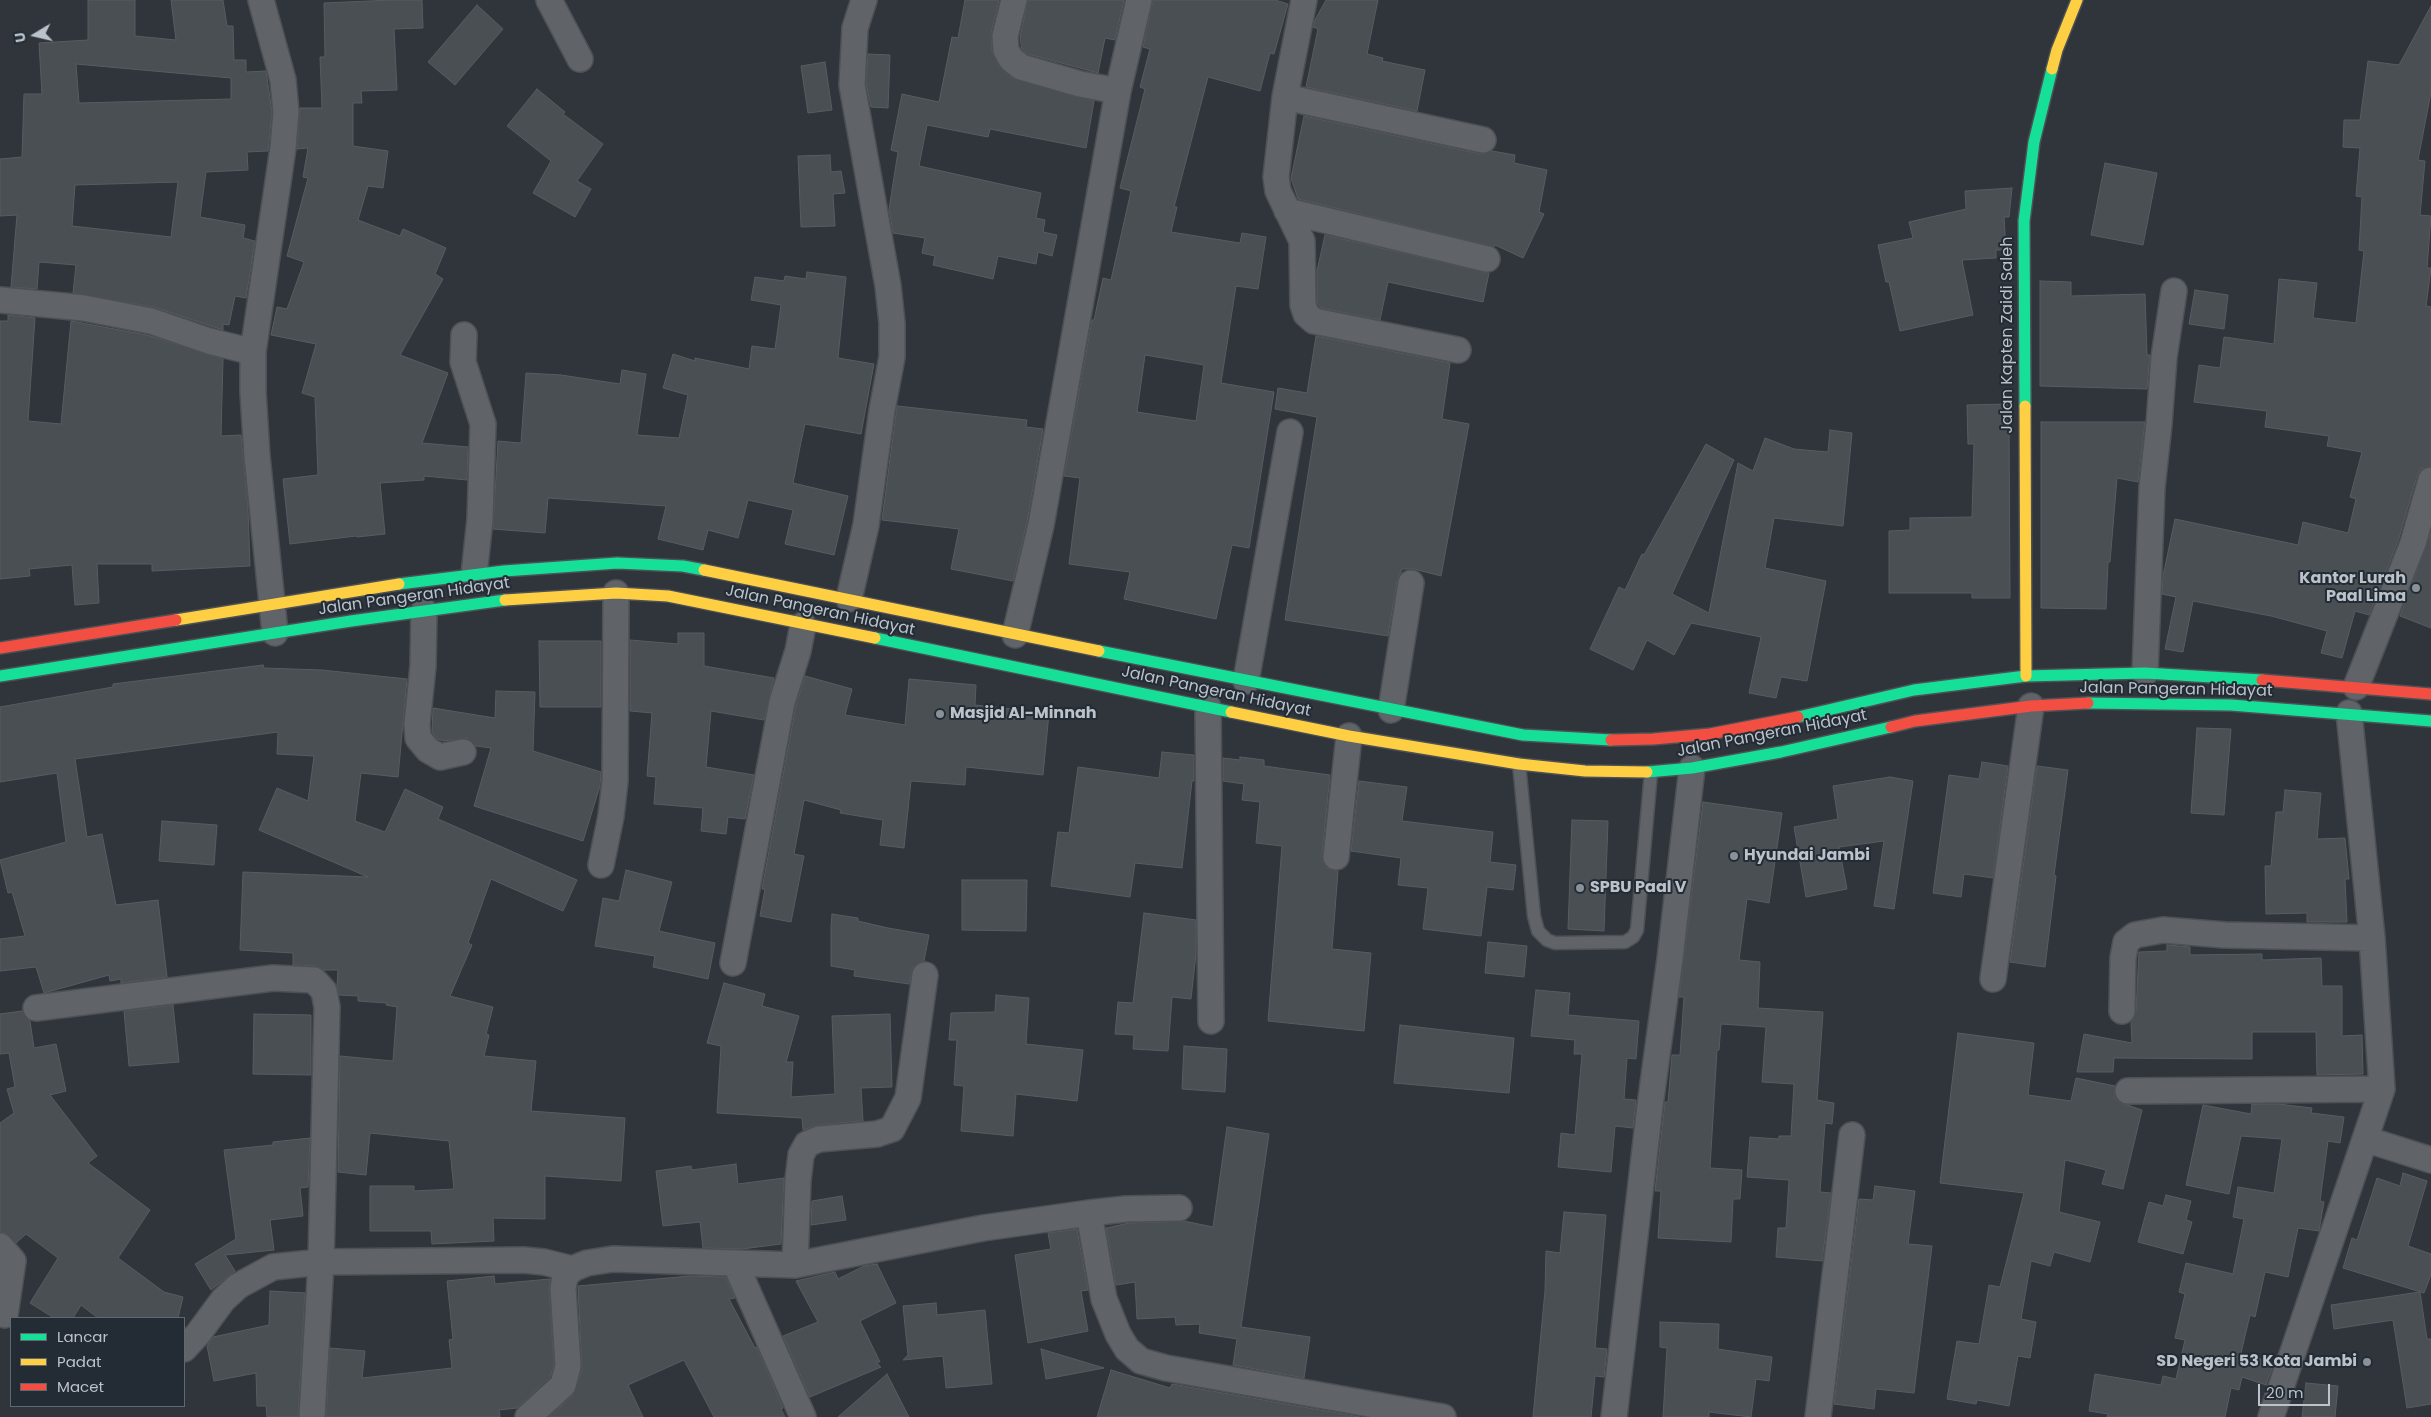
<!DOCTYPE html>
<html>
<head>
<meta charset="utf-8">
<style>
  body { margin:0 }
  #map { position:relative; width:2431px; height:1417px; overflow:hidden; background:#2f353b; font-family:Poppins,sans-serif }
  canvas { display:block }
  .legend { position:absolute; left:10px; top:1317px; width:175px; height:90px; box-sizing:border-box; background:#232c35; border:1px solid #606871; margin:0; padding:6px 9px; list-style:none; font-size:15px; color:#bbc2ca }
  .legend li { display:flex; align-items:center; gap:10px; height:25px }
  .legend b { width:25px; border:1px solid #606871 }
  .north { position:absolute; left:10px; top:10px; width:50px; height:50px; -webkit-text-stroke:4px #232c35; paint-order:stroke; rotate:261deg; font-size:14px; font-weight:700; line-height:20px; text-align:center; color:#bbc2ca }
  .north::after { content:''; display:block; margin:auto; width:18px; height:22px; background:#bbc2ca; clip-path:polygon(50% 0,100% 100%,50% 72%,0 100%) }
  .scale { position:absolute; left:2258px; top:1384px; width:72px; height:22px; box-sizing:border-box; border:2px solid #bbc2ca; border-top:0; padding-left:6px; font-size:15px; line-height:18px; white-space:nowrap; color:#bbc2ca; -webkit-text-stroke:4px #232c35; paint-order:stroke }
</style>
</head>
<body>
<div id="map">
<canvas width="2431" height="1417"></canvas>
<ul class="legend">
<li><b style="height:6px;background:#16e098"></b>Lancar</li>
<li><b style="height:6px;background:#ffcf43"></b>Padat</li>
<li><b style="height:6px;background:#f24e42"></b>Macet</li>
</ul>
<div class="north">U</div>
<div class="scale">20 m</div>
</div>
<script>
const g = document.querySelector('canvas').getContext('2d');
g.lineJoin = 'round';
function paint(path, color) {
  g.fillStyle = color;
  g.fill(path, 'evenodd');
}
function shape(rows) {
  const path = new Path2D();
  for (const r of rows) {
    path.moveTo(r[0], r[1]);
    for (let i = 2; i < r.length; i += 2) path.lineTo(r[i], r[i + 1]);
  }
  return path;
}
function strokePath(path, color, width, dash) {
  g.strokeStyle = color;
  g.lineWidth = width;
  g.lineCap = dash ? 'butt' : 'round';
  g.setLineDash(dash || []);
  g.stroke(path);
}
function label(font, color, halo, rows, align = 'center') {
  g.font = font + ' Poppins,sans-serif';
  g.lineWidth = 4;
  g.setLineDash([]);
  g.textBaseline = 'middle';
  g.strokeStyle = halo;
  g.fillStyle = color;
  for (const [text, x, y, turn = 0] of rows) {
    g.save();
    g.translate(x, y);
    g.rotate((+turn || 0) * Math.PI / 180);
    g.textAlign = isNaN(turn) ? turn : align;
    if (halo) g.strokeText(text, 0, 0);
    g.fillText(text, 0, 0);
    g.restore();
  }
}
const building = shape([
  [88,0,135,0,135,36,176,40,171,0,223,0,227,26,233,26,234,60,246,60,246,72,266,71,272,112,268,151,247,152,248,170,206,172,200,217,245,225,243,238,255,241,246,298,235,296,229,325,223,324,223,330,154,307,73,293,76,265,39,262,37,289,11,287,17,215,0,216,0,159,22,157,24,94,42,94,39,43,88,40,88,0],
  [76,64,231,78,231,99,79,103,76,64],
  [178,182,171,237,72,226,75,185,178,182],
  [392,0,422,0,423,28,394,29,397,90,361,91,362,103,353,103,353,146,388,151,383,188,368,186,358,220,400,236,403,229,446,248,435,274,443,279,400,355,448,373,422,443,468,447,467,480,424,476,424,480,380,483,385,534,357,537,356,536,290,544,283,479,318,475,315,397,302,393,316,344,271,335,277,307,287,309,304,262,287,256,308,178,303,177,308,148,297,149,300,108,322,108,320,57,325,57,324,3,392,0],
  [965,0,999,0,991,33,992,51,999,66,1012,78,1094,101,1086,148,990,129,988,137,927,125,919,166,1041,193,1036,218,1045,220,1043,232,1057,235,1052,256,1038,252,1036,264,998,256,993,279,933,265,935,256,922,253,925,238,893,233,889,209,898,152,891,150,902,94,939,102,952,37,958,38,965,0],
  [1028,0,1124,0,1115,40,1105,38,1098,73,1028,54,1022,50,1020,37,1028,0],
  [1153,0,1275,0,1288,4,1274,54,1270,53,1260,91,1208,77,1174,207,1177,207,1171,232,1240,243,1242,233,1266,237,1258,289,1236,286,1221,383,1274,392,1249,548,1232,545,1216,619,1124,599,1130,572,1069,564,1080,478,1064,476,1092,320,1094,320,1103,278,1111,280,1131,191,1120,188,1145,89,1140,87,1150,49,1143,47,1153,0],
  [1145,355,1204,365,1196,421,1137,412,1145,355],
  [1326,0,1378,0,1367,54,1383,58,1382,61,1425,70,1417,111,1306,87,1318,29,1313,27,1315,20,1326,0],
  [477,5,503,29,455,85,428,62,477,5],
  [2431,6,2431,92,2418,160,2425,161,2420,215,2431,216,2427,268,2431,268,2426,306,2431,307,2431,466,2421,469,2417,476,2399,538,2369,615,2355,611,2342,658,2321,653,2327,631,2271,616,2193,601,2183,652,2165,649,2176,597,2162,594,2163,576,2175,519,2298,545,2303,522,2348,533,2356,499,2350,497,2362,452,2327,446,2329,436,2265,427,2267,411,2194,402,2199,365,2220,368,2224,337,2274,344,2279,279,2317,283,2313,318,2356,323,2364,251,2359,250,2362,197,2356,196,2360,148,2343,147,2344,120,2360,120,2368,61,2399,65,2431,6],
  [868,54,890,55,888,108,871,107,866,84,868,54],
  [825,62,832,110,808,113,801,66,825,62],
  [537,89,565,112,563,114,603,144,577,181,591,189,575,217,533,193,551,161,507,126,537,89],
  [1304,116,1480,154,1492,151,1515,155,1514,163,1547,170,1539,212,1544,214,1523,258,1495,245,1494,247,1298,199,1291,178,1304,116],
  [830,155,831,172,841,171,845,193,833,194,835,226,801,227,798,156,830,155],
  [2105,163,2157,173,2143,245,2091,235,2105,163],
  [2012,188,2009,217,2004,217,2006,250,1996,250,1996,258,1962,260,1973,315,1900,331,1889,282,1886,282,1878,245,1913,238,1909,222,1966,209,1965,191,2012,188],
  [1325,235,1489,273,1483,302,1388,282,1380,320,1321,308,1317,303,1317,271,1325,235],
  [807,272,846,277,838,358,874,364,861,434,805,424,801,442,793,483,848,496,834,555,785,544,793,510,748,500,738,538,708,530,703,550,658,539,666,506,548,498,545,533,493,529,498,441,521,443,526,373,561,375,620,384,622,370,646,374,637,435,679,438,688,395,663,388,673,354,695,361,695,358,749,369,752,346,775,349,781,305,751,300,755,277,784,281,785,276,806,279,807,272],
  [2040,281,2071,282,2071,296,2145,294,2147,355,2150,355,2147,389,2040,386,2040,281],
  [2195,290,2228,295,2224,329,2189,324,2195,290],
  [8,315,35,318,28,421,61,424,71,321,147,335,223,359,221,436,241,435,248,509,250,566,152,571,152,564,97,564,99,603,75,605,72,565,29,569,30,576,0,579,0,321,8,321,8,315],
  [1316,336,1450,363,1442,419,1469,424,1441,576,1414,569,1402,569,1397,581,1388,636,1285,620,1317,417,1275,409,1278,388,1307,393,1316,336],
  [2007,404,2007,422,2009,422,2010,598,1972,598,1972,593,1889,593,1889,531,1910,530,1910,518,1972,517,1974,444,1968,444,1967,405,2007,404],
  [897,406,1027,420,1026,427,1043,429,1027,522,1013,581,951,569,959,529,882,520,897,406],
  [2041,422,2145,422,2138,482,2117,478,2110,562,2108,562,2106,609,2041,608,2041,422],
  [1830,430,1852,433,1843,526,1774,518,1765,568,1826,581,1807,681,1781,677,1776,698,1749,693,1761,637,1691,623,1674,655,1647,640,1633,670,1590,649,1619,587,1625,590,1642,554,1644,555,1706,444,1734,460,1672,594,1709,613,1738,463,1753,471,1765,438,1794,449,1828,452,1830,430],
  [2431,532,2431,628,2400,616,2431,532],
  [678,633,704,633,704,666,774,678,764,720,711,711,706,767,754,775,745,819,728,817,726,834,701,831,703,808,654,804,656,777,647,776,652,713,630,711,630,640,678,644,678,633],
  [539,641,601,641,601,707,540,707,539,641],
  [263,665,264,668,322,670,407,679,398,777,361,773,355,821,385,832,405,789,443,807,438,819,577,880,563,911,491,879,468,943,472,945,450,996,493,1007,486,1034,489,1035,484,1056,536,1061,531,1111,625,1118,621,1181,545,1176,545,1219,493,1218,494,1241,432,1244,431,1231,370,1231,370,1186,414,1186,414,1191,454,1189,449,1141,370,1133,366,1175,338,1172,340,1056,393,1061,397,1007,386,1005,387,1003,358,1001,358,996,339,995,337,986,338,970,324,970,315,966,293,965,293,953,240,950,243,872,368,877,259,830,277,788,308,801,314,756,277,754,278,732,75,759,87,837,102,834,116,905,158,900,167,977,121,983,121,979,110,981,109,975,44,993,36,967,0,971,0,939,25,936,12,892,8,893,0,860,66,842,57,773,0,782,0,707,113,687,113,684,263,665],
  [805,676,852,689,845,715,905,725,909,679,976,685,975,705,1049,713,1043,775,966,767,965,785,911,781,904,848,880,845,883,820,840,813,841,810,804,800,794,854,804,856,791,922,760,916,765,889,762,889,796,705,805,676],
  [496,691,535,692,533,751,601,772,600,786,583,841,474,806,491,748,476,746,467,738,444,741,437,739,432,732,433,708,495,718,496,691],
  [2197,728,2231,729,2224,815,2191,813,2197,728],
  [1162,752,1194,755,1194,781,1192,781,1182,868,1135,863,1130,897,1051,886,1058,832,1069,833,1078,767,1159,778,1162,752],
  [1240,757,1264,760,1264,766,1330,775,1322,855,1323,862,1327,868,1338,871,1332,949,1371,953,1364,1031,1268,1021,1282,846,1256,843,1260,802,1242,800,1244,784,1223,781,1223,758,1240,760,1240,757],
  [1982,762,2008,766,1993,878,1964,874,1961,897,1933,893,1949,775,1979,779,1982,762],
  [2037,766,2068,770,2054,875,2056,876,2045,967,2010,962,2037,766],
  [1890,777,1913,781,1894,909,1874,906,1884,841,1839,847,1847,889,1806,897,1794,827,1838,819,1833,786,1890,777],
  [1359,781,1407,787,1402,821,1493,832,1490,862,1516,865,1513,890,1487,887,1481,936,1423,929,1428,888,1398,885,1401,858,1351,851,1359,781],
  [2285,790,2321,793,2317,839,2345,838,2349,879,2345,879,2347,922,2307,922,2307,913,2266,914,2265,866,2271,866,2276,812,2283,812,2285,790],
  [1703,802,1782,813,1769,903,1747,899,1739,960,1760,962,1758,1008,1823,1012,1817,1100,1834,1103,1832,1124,1825,1123,1820,1192,1831,1193,1822,1261,1776,1257,1778,1228,1786,1228,1789,1180,1747,1177,1750,1137,1779,1139,1779,1136,1791,1136,1794,1084,1762,1082,1766,1027,1721,1024,1719,1050,1717,1050,1710,1168,1742,1170,1740,1199,1733,1199,1731,1242,1658,1238,1661,1191,1655,1191,1665,1102,1668,1102,1672,1055,1680,1055,1684,997,1679,997,1703,802],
  [1572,820,1608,821,1604,931,1568,929,1572,820],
  [162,821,217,825,214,865,159,861,162,821],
  [626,870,672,882,659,931,715,943,708,979,653,967,655,956,595,946,603,898,619,901,626,870],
  [962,880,1027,880,1026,931,962,930,962,880],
  [1144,913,1196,920,1196,954,1191,999,1172,997,1168,1051,1133,1049,1134,1035,1115,1034,1118,1002,1133,1003,1144,913],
  [832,914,858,918,858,921,888,928,929,935,924,961,913,967,909,984,854,976,855,970,831,966,831,926,832,914],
  [1488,942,1527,946,1524,977,1485,973,1488,942],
  [2167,945,2190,947,2190,955,2262,954,2262,960,2321,958,2322,986,2342,986,2342,1036,2362,1035,2363,1074,2317,1075,2316,1032,2252,1032,2252,1059,2114,1058,2113,1072,2077,1072,2084,1034,2132,1043,2131,1022,2136,1011,2139,952,2167,951,2167,945],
  [724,983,765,994,762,1006,799,1016,786,1062,793,1062,791,1097,835,1094,832,1016,890,1014,892,1087,861,1088,863,1121,818,1125,803,1130,802,1118,717,1113,721,1046,707,1043,724,983],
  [1536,990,1570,993,1568,1015,1639,1021,1636,1059,1627,1058,1624,1099,1636,1100,1633,1128,1615,1126,1611,1172,1558,1167,1561,1133,1575,1135,1582,1054,1574,1054,1575,1040,1531,1036,1536,990],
  [996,995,1029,998,1026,1044,1083,1050,1077,1101,1016,1094,1013,1136,961,1131,964,1086,954,1085,957,1040,949,1040,951,1013,995,1012,996,995],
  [173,1005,179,1062,129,1066,124,1011,173,1005],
  [22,1011,30,1021,34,1048,56,1044,66,1091,50,1095,97,1156,88,1163,150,1210,118,1258,164,1292,183,1297,178,1318,98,1318,81,1305,73,1318,54,1318,30,1303,58,1258,26,1234,16,1243,5,1233,0,1232,0,1123,14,1113,7,1089,15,1087,9,1053,0,1054,0,1014,22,1011],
  [254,1014,311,1015,311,1075,253,1074,254,1014],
  [1400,1025,1514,1038,1509,1093,1394,1083,1400,1025],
  [1958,1033,2034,1043,2028,1095,2071,1101,2076,1078,2115,1086,2115,1098,2121,1103,2142,1110,2123,1189,2102,1184,2106,1170,2065,1160,2059,1212,2100,1222,2090,1262,2054,1252,2050,1266,2031,1261,2021,1319,2036,1322,2030,1358,2018,1356,2009,1406,1977,1400,1976,1404,1947,1399,1957,1341,1979,1344,1989,1285,2000,1287,2024,1193,1940,1183,1958,1033],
  [1184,1046,1227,1049,1225,1092,1182,1089,1184,1046],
  [2252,1104,2278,1104,2312,1108,2311,1113,2344,1117,2340,1143,2328,1141,2320,1201,2324,1202,2319,1231,2298,1228,2288,1277,2265,1272,2255,1317,2250,1315,2241,1353,2274,1363,2266,1385,2242,1377,2239,1390,2231,1388,2225,1417,2107,1417,2108,1414,2089,1411,2095,1374,2161,1385,2163,1376,2176,1379,2185,1340,2175,1338,2185,1294,2179,1292,2186,1263,2233,1274,2244,1219,2233,1217,2238,1187,2274,1193,2282,1139,2241,1136,2229,1194,2186,1185,2203,1105,2251,1114,2252,1104],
  [1227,1127,1269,1134,1241,1327,1310,1337,1304,1378,1233,1365,1237,1339,1199,1333,1200,1324,1176,1325,1175,1317,1137,1319,1135,1282,1116,1285,1106,1228,1129,1223,1184,1221,1213,1227,1227,1127],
  [310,1138,308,1187,300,1188,303,1216,270,1220,274,1250,225,1255,235,1271,211,1290,195,1264,236,1239,224,1150,273,1145,273,1142,310,1138],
  [736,1164,738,1184,784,1178,781,1244,742,1249,703,1248,700,1222,663,1226,656,1171,691,1166,692,1170,736,1164],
  [2403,1173,2427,1181,2408,1246,2431,1254,2431,1275,2424,1293,2343,1268,2352,1238,2357,1240,2377,1178,2400,1186,2403,1173],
  [1875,1186,1915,1191,1908,1244,1932,1246,1914,1393,1876,1389,1874,1409,1834,1404,1859,1199,1873,1200,1875,1186],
  [2166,1195,2191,1201,2186,1220,2192,1222,2183,1254,2138,1242,2149,1202,2163,1206,2166,1195],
  [842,1196,846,1220,811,1225,812,1201,842,1196],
  [1564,1212,1606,1215,1595,1348,1607,1349,1604,1377,1595,1376,1591,1417,1533,1417,1545,1291,1546,1251,1560,1253,1564,1212],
  [1077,1229,1088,1290,1081,1291,1088,1331,1028,1343,1015,1255,1051,1249,1048,1233,1077,1229],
  [877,1264,896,1303,860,1321,880,1362,876,1362,881,1367,810,1397,783,1336,818,1322,796,1281,835,1272,838,1279,864,1266,877,1264],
  [494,1276,495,1284,550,1279,549,1289,554,1365,550,1377,517,1408,499,1410,500,1417,326,1417,330,1348,365,1351,362,1378,452,1368,449,1340,453,1339,447,1281,494,1276],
  [690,1276,726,1277,735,1298,729,1299,755,1348,757,1347,783,1408,781,1409,785,1417,714,1417,684,1360,628,1385,643,1417,549,1417,573,1395,582,1370,578,1286,690,1276],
  [270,1291,305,1293,298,1417,267,1417,266,1406,257,1406,256,1373,214,1381,207,1346,213,1337,269,1325,270,1291],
  [2420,1292,2427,1339,2431,1339,2431,1404,2407,1408,2393,1320,2334,1329,2331,1305,2420,1292],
  [936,1303,937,1315,985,1310,992,1384,946,1388,943,1356,903,1360,908,1355,903,1306,936,1303],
  [1660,1322,1719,1324,1718,1349,1772,1357,1769,1381,1756,1379,1751,1417,1709,1412,1709,1417,1663,1417,1667,1348,1660,1347,1660,1322],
  [1041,1349,1104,1368,1046,1379,1041,1349],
  [1111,1370,1170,1388,1172,1384,1360,1417,1097,1417,1111,1370],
  [887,1374,909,1417,838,1417,887,1374],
  [2306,1383,2338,1386,2335,1417,2302,1417,2306,1383]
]);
const lane = shape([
  [1519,764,1534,916,1538,931,1547,940,1555,943,1625,942,1633,937,1637,930,1651,772]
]);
const street = shape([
  [261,0,283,80,286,112,283,148,253,352,253,392,257,456,275,633],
  [549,0,580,59],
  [1014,0,1005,36,1006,50,1011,59,1021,67,1080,84,1118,91],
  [1304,0,1285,97,1276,177,1278,191,1302,241,1303,305,1306,314,1314,321,1458,350],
  [1285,97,1483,140],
  [1287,211,1487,259],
  [0,300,84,308,151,321,209,341,253,352],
  [464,335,463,362,483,424,480,519,474,575],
  [849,599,866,525,882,410,892,357,892,323,888,286,852,85,855,28,864,0],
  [424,611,423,666,417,724,418,738,428,750,440,757,463,752],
  [1015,635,1041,525,1118,91,1139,0],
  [2145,673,2152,487,2159,424,2164,357,2174,291],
  [1246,681,1290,432],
  [2356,687,2413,543,2431,480],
  [1208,707,1211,1021],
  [1391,710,1411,583],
  [1336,857,1349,736],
  [601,865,611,816,615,781,616,593],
  [733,963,782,702,798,651,803,625],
  [1993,979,2031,706],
  [36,1008,273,978,314,980,324,991,327,1007,321,1262,312,1417],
  [2122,1011,2123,958,2126,942,2135,935,2163,930,2225,935,2372,938],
  [2128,1091,2382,1089],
  [2365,1139,2431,1160],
  [1089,1213,1104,1299,1118,1334,1127,1349,1141,1361,1166,1368,1443,1417],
  [0,1246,13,1261,5,1315],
  [735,1263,803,1417],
  [795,1265,798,1180,801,1155,807,1144,819,1139,877,1134,892,1129,908,1098,925,975],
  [184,1349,198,1334,223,1300,238,1286,273,1267,321,1262,523,1260,544,1262,572,1269],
  [528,1417,563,1385,568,1366,563,1288,565,1277,572,1269,587,1263,613,1259,795,1265,983,1228,1089,1213,1126,1209,1179,1208],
  [1614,1417,1650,1106,1670,959,1692,768],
  [1818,1417,1852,1135],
  [2271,1417,2382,1089,2372,938,2349,713]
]);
const fast = shape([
  [2025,406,2024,221,2034,142,2052,69],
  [399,584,504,571,617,563,683,566,704,570],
  [875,638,1231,712],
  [1099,651,1523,735,1611,740],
  [0,676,351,621,505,600],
  [2088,703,2231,705,2431,721],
  [1798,717,1914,690,2026,676,2145,673,2262,680],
  [1647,772,1692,768,1781,752,1891,727]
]);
const slow = shape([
  [2052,69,2057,50,2077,0],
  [2025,406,2026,676],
  [704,570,1099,651],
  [505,600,616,593,668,596,875,638],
  [176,620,399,584],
  [1231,712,1349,736,1519,764,1585,771,1647,772]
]);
const jam = shape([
  [0,648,176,620],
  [2262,680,2431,694],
  [1891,727,1915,721,2031,706,2088,703],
  [1611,740,1653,739,1710,734,1798,717]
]);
const markers = [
  [2416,588,5,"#8a9198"],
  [940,714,5,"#8a9198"],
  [1734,856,5,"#8a9198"],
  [1580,888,5,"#8a9198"],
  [2367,1362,5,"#8a9198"]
];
const streetNames = [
  ["Jalan Kapten Zaidi Saleh",2008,335,-90],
  ["Jalan Pangeran Hidayat",414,597,-8],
  ["Jalan Pangeran Hidayat",820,611,12],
  ["Jalan Pangeran Hidayat",2176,690,1],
  ["Jalan Pangeran Hidayat",1216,692,12],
  ["Jalan Pangeran Hidayat",1772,734,-11]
];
const poiNames = [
  ["Kantor Lurah",2406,579,"right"],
  ["Paal Lima",2406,597,"right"],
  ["Masjid Al-Minnah",950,714],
  ["Hyundai Jambi",1744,856],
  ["SPBU Paal V",1590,888],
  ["SD Negeri 53 Kota Jambi",2357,1362,"right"]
];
paint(building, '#4a4f54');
strokePath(building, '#585c62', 1);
strokePath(lane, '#4d5155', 15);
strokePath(street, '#4d5155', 28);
strokePath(fast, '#4d5155', 14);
strokePath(slow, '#4d5155', 14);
strokePath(jam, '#4d5155', 14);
strokePath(lane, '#606468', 12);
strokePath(street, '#606468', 25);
strokePath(fast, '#16e098', 11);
strokePath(slow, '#ffcf43', 11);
strokePath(jam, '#f24e42', 11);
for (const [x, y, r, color] of markers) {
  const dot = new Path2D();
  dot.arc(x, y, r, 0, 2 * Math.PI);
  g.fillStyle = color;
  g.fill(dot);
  strokePath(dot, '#232c35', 2);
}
label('16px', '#bbc2ca', '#232c35', streetNames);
label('bold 16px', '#bbc2ca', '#232c35', poiNames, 'left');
</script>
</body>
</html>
